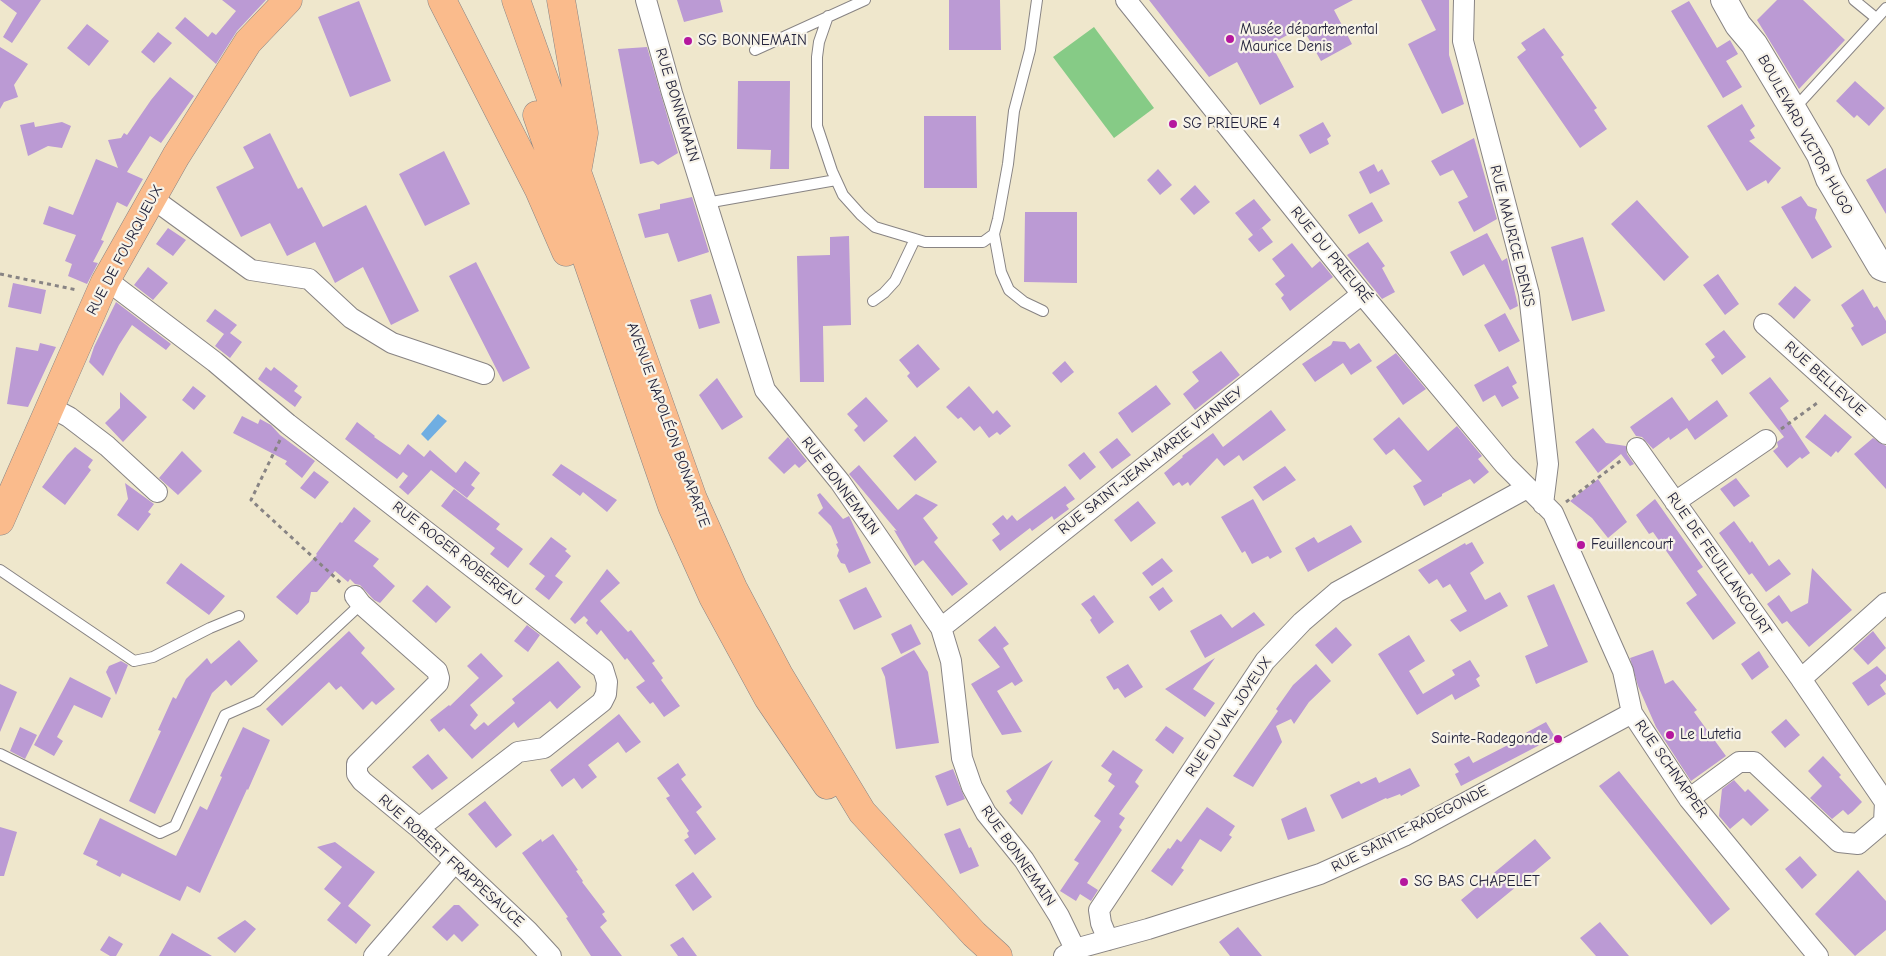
<!DOCTYPE html>
<html>
<head>
<meta charset="utf-8">
<style>
  body { margin:0 }
  canvas { display:block; background:#efe7cc }
</style>
</head>
<body>
<canvas width="1886" height="956"></canvas>
<script>
const g = document.querySelector('canvas').getContext('2d');
g.lineJoin = 'round';
function paint(path, color) {
  g.fillStyle = color;
  g.fill(path, 'evenodd');
}
function shape(rows) {
  const path = new Path2D();
  for (const r of rows) {
    path.moveTo(r[0], r[1]);
    for (let i = 2; i < r.length; i += 2) path.lineTo(r[i], r[i + 1]);
  }
  return path;
}
function strokePath(path, color, width, dash) {
  g.strokeStyle = color;
  g.lineWidth = width;
  g.lineCap = dash ? 'butt' : 'round';
  g.setLineDash(dash || []);
  g.stroke(path);
}
function label(font, color, halo, rows, align = 'center') {
  g.font = font + ' "Comic Neue",sans-serif';
  g.lineWidth = 4.5;
  g.setLineDash([]);
  g.textBaseline = 'middle';
  g.strokeStyle = halo;
  g.fillStyle = color;
  for (const [text, x, y, turn = 0] of rows) {
    g.save();
    g.translate(x, y);
    g.rotate((+turn || 0) * Math.PI / 180);
    g.textAlign = isNaN(turn) ? turn : align;
    if (halo) g.strokeText(text, 0, 0);
    g.fillText(text, 0, 0);
    g.restore();
  }
}
const green = shape([
  [1094,27,1154,108,1114,138,1053,57]
]);
const water = shape([
  [438,414,447,421,428,441,421,434]
]);
const building = shape([
  [0,0,41,0,12,43,3,37,17,13],
  [222,0,266,0,237,31,216,64,175,28,185,17,208,37,212,32,216,35,236,11],
  [677,0,720,0,723,12,684,22],
  [949,0,1000,0,1001,50,949,50],
  [1149,0,1353,0,1334,10,1352,44,1321,61,1302,27,1271,44,1294,87,1260,105,1237,62,1209,77],
  [1421,0,1449,0,1449,55,1464,104,1442,114,1408,44,1436,30],
  [1777,0,1803,0,1845,40,1799,89,1757,20],
  [359,1,391,81,350,97,318,17],
  [1689,1,1717,48,1730,40,1738,54,1726,61,1742,87,1723,98,1671,11],
  [87,24,109,41,89,66,67,48],
  [1544,28,1564,55,1561,57,1597,108,1594,110,1607,129,1580,148,1517,57,1526,50,1521,43],
  [158,32,172,43,154,63,141,52],
  [0,47,28,64,14,85,18,97,4,102,0,109],
  [647,47,678,153,658,165,653,161,640,164,618,49],
  [170,77,194,96,161,143,150,136,127,172,143,179,127,207,117,202,101,240,104,241,93,262,98,263,87,284,68,276,72,264,65,261,76,235,43,224,49,206,73,215,96,159,118,168,108,140,121,138,124,133,127,135,151,100],
  [738,81,790,81,789,169,770,169,771,150,737,149],
  [1855,81,1885,108,1869,126,1857,115,1854,118,1836,101],
  [1742,104,1755,126,1750,130,1755,138,1749,141,1781,168,1768,184,1766,180,1747,191,1707,126],
  [924,116,976,116,977,188,924,188],
  [34,122,35,127,62,122,71,126,62,148,48,146,28,156,20,125],
  [1323,122,1331,136,1327,139,1329,144,1310,154,1299,135],
  [270,133,298,189,302,187,323,227,366,205,419,311,391,325,363,267,335,283,315,242,287,256,270,223,241,237,216,187,254,168,243,147],
  [1474,138,1497,219,1474,232,1458,202,1468,197,1453,170,1440,176,1431,161],
  [444,151,470,204,425,226,399,174],
  [1374,164,1378,172,1382,169,1390,184,1370,194,1359,172],
  [1886,168,1886,214,1866,180],
  [1158,169,1172,185,1160,195,1147,180],
  [1195,185,1210,202,1194,215,1180,199],
  [1801,196,1808,206,1817,209,1815,218,1832,247,1812,259,1781,207],
  [692,197,709,252,678,262,668,233,645,238,638,214,660,209,660,204],
  [1254,199,1271,220,1258,231,1262,228,1273,242,1259,252,1248,239,1253,235,1235,213],
  [1637,200,1689,257,1664,281,1611,224],
  [1372,202,1383,221,1359,234,1348,215],
  [1025,212,1077,212,1077,283,1024,282],
  [168,228,186,240,173,256,156,244],
  [1487,233,1502,261,1507,258,1518,306,1510,310,1484,264,1463,276,1450,252],
  [849,236,851,325,823,326,824,382,800,382,797,256,830,255,830,237],
  [1583,237,1605,311,1572,321,1551,247],
  [1368,242,1385,266,1382,268,1395,292,1382,299,1347,255],
  [1292,243,1312,268,1320,261,1333,277,1290,311,1281,298,1284,295,1275,284,1285,276,1272,259],
  [476,262,530,368,503,382,449,276],
  [148,267,168,283,153,300,134,285],
  [1718,274,1739,304,1725,315,1703,285],
  [13,283,46,290,41,314,8,307],
  [1795,286,1811,300,1794,319,1778,304],
  [1863,289,1874,308,1877,306,1886,321,1886,333,1862,346,1851,328,1854,326,1841,305],
  [711,294,720,323,699,329,690,300],
  [116,302,171,344,166,350,132,325,119,345,103,376,89,362,94,347],
  [215,309,237,325,230,333,242,342,230,358,215,346,224,334,206,321],
  [1505,313,1520,341,1499,352,1484,325],
  [1724,330,1746,357,1722,375,1711,360,1715,357,1705,344],
  [1333,341,1345,342,1350,349,1359,343,1372,361,1351,375,1343,363,1315,382,1302,364,1331,345],
  [40,343,56,347,28,407,7,404,16,347,38,351],
  [918,344,940,369,917,388,907,376,910,373,899,360],
  [1221,351,1240,375,1195,410,1183,394,1199,381,1192,372],
  [1396,353,1426,389,1403,405,1376,367],
  [1065,361,1074,372,1061,383,1052,373],
  [1508,366,1517,383,1512,386,1519,398,1502,407,1495,395,1483,402,1474,385],
  [266,367,271,371,274,367,298,386,294,391,302,397,295,407,258,379],
  [1770,377,1789,401,1780,408,1810,453,1802,459,1800,457,1787,468,1773,451,1778,447,1777,442,1784,437,1749,393],
  [717,378,743,417,722,430,699,395],
  [1156,385,1171,404,1132,433,1118,413],
  [193,386,206,396,194,410,182,400],
  [969,386,993,414,997,410,1011,426,1000,435,997,432,989,438,980,426,974,431,961,417,958,419,946,407],
  [120,392,147,417,123,442,105,423,120,408],
  [866,397,888,421,864,442,854,430,858,426,847,414],
  [1672,397,1689,421,1717,400,1728,416,1695,440,1687,428,1670,440,1669,437,1653,449,1642,437,1636,436,1630,427],
  [1271,410,1286,430,1243,461,1239,455,1224,466,1217,458,1190,486,1188,482,1182,486,1179,482,1173,486,1164,473,1183,457,1182,456,1213,433,1223,447],
  [1825,414,1852,437,1838,453,1836,451,1831,457,1805,437],
  [242,416,258,424,260,419,271,425,280,435,315,461,302,478,285,464,287,461,233,433],
  [1399,417,1428,451,1457,426,1482,456,1478,459,1489,472,1474,484,1470,479,1442,494,1442,496,1424,506,1413,486,1422,481,1394,449,1386,455,1373,439],
  [357,422,375,436,374,437,400,455,408,444,424,457,430,450,456,473,465,461,480,473,471,485,475,488,467,498,431,470,408,495,399,487,408,476,403,472,397,479,345,439],
  [1593,428,1606,443,1626,446,1627,454,1634,464,1630,466,1621,454,1598,473,1575,442],
  [915,436,937,462,915,481,893,456],
  [788,437,807,461,799,468,795,464,784,474,768,458],
  [1117,438,1131,455,1112,469,1099,452],
  [1873,438,1886,446,1886,489,1854,454],
  [75,447,93,460,88,467,91,470,65,505,42,487,67,455],
  [182,451,202,471,178,495,159,478],
  [1084,452,1096,467,1080,480,1068,465],
  [561,464,617,500,607,512,583,492,580,496,552,475],
  [859,465,898,510,916,494,938,505,923,518,938,538,934,542,968,584,952,596,923,560,915,566,894,530,897,531,849,474],
  [1285,466,1296,480,1263,501,1253,487],
  [314,471,329,482,315,499,300,488],
  [1736,478,1750,496,1734,507,1720,489],
  [1598,479,1627,522,1608,538,1592,518,1570,501],
  [125,483,154,504,148,512,151,514,138,531,117,515,128,499],
  [1065,486,1075,499,1066,505,1069,509,1054,520,1052,516,1032,531,1030,528,1000,551,992,540,1000,534,992,524,1003,515,1007,520,1012,515,1017,521],
  [454,489,500,524,496,529,523,549,508,568,490,554,495,548,441,506],
  [820,493,843,519,849,516,871,563,849,573,845,564,841,563,837,556,839,550,836,544,838,543,831,526,818,513,823,508,817,495],
  [1253,499,1282,552,1270,559,1268,556,1252,564,1245,551,1242,553,1221,517],
  [1655,499,1703,567,1697,571,1736,623,1713,640,1686,603,1697,595,1653,532,1649,534,1636,515],
  [1138,501,1156,523,1131,542,1114,520],
  [354,507,371,521,354,541,379,559,373,566,395,586,380,603,374,600,360,585,355,584,350,579,348,582,335,571,317,592,311,592,309,602,297,615,276,597,317,555,316,554,340,522,342,523],
  [1734,521,1750,543,1752,541,1769,566,1779,559,1791,574,1766,592,1752,573,1749,575,1719,533],
  [1351,525,1362,542,1308,572,1295,548,1314,537,1318,543],
  [551,537,567,549,565,551,571,556,555,576,563,582,549,600,535,589,545,576,529,564],
  [1472,542,1484,563,1470,573,1485,600,1500,592,1508,606,1460,632,1450,620,1467,611,1450,584,1443,588,1437,579,1429,584,1418,570,1465,543,1466,545],
  [1162,558,1173,571,1152,586,1142,573],
  [181,563,225,596,209,615,166,583],
  [1812,568,1852,610,1809,647,1787,621,1782,624,1767,604,1779,595,1791,612,1808,603],
  [607,569,620,583,600,601,628,632,631,630,655,661,652,663,663,678,661,680,680,706,664,717,653,702,650,704,636,687,645,681,627,658,625,660,601,630,597,635,586,623,588,620,584,616,575,624,570,619],
  [1554,584,1588,662,1536,684,1525,656,1548,646,1527,596],
  [427,585,451,607,436,623,412,601],
  [866,587,882,617,854,630,839,600],
  [1163,587,1173,601,1159,611,1149,597],
  [1094,595,1114,622,1099,634,1090,620,1092,618,1081,604],
  [1254,612,1265,625,1205,658,1190,631,1221,614,1232,628],
  [911,624,921,644,901,654,891,634],
  [527,625,540,635,528,652,514,641],
  [995,626,1009,644,1003,648,1023,681,1015,686,1012,682,997,691,1022,732,1002,735,971,684,1000,667,978,640],
  [1336,627,1352,645,1332,664,1315,645],
  [349,631,365,648,361,653,395,689,376,705,372,701,363,710,341,686,336,690,329,682,282,726,266,709],
  [1873,631,1886,648,1868,665,1853,649],
  [1409,635,1425,661,1409,671,1423,694,1455,675,1452,670,1470,660,1480,676,1476,679,1480,686,1455,700,1452,694,1417,715,1378,654],
  [239,640,258,661,231,686,226,680,212,693,155,814,129,801,161,731,158,730,173,697,176,699,186,679,207,658,211,664],
  [914,650,928,672,939,743,896,749,885,677,881,668],
  [1653,650,1665,684,1673,680,1697,710,1694,712,1726,756,1691,781,1656,727,1638,686,1630,658],
  [1759,651,1769,667,1752,680,1741,664],
  [481,653,503,676,470,705,478,715,470,725,475,730,484,722,488,726,515,703,512,699,558,661,581,687,557,709,550,701,518,728,514,722,472,759,444,728,439,732,430,720,449,705,450,706,479,678,467,666],
  [1215,658,1193,689,1215,703,1205,717,1165,689],
  [121,661,128,665,116,695,106,672,109,666],
  [1128,664,1143,687,1125,698,1118,688,1114,690,1106,677],
  [1316,664,1331,681,1309,702,1294,724,1291,719,1276,726,1282,742,1253,787,1233,776,1278,711,1276,709,1293,685],
  [1877,666,1886,675,1886,680,1880,685,1886,694,1868,706,1852,683],
  [70,677,111,698,102,718,74,705,57,737,63,741,54,756,34,745],
  [0,684,17,692,0,732],
  [619,714,641,742,626,753,618,742,588,765,597,777,582,789,574,778,562,787,550,770],
  [1786,719,1800,735,1785,748,1771,732],
  [1546,722,1555,737,1461,786,1455,774,1459,772,1454,764,1469,756,1473,763,1508,745,1507,743],
  [1166,726,1184,738,1173,754,1155,740],
  [20,727,37,735,25,759,10,751],
  [243,727,270,740,248,790,247,789,200,893,187,886,180,901,122,873,120,877,96,865,98,861,83,854,100,818,176,856,200,806,207,810,222,777,220,776],
  [1113,750,1143,770,1135,782,1139,786,1119,814,1125,818,1119,827,1122,830,1087,883,1098,890,1091,901,1080,894,1076,901,1060,891,1079,863,1074,860,1101,821,1094,816,1115,786,1108,781,1112,774,1101,766],
  [428,754,448,778,432,790,412,767],
  [1823,756,1841,775,1839,777,1862,802,1852,812,1848,815,1843,810,1832,819,1810,798,1822,786,1808,771],
  [1053,760,1043,778,1022,815,1009,803,1012,800,1006,791],
  [678,763,686,775,681,779,702,807,696,812,716,839,695,855,684,840,689,837,687,833,689,831,666,798,670,796,657,778],
  [1410,768,1420,786,1401,796,1400,794,1387,799,1386,798,1342,819,1330,795,1359,781,1361,784,1376,777,1379,783],
  [953,769,965,799,947,806,935,776],
  [1619,771,1730,909,1711,925,1599,786],
  [1734,780,1745,792,1748,789,1769,810,1751,826,1743,818,1730,829,1719,816,1722,789],
  [485,801,512,835,496,848,468,814],
  [1207,807,1235,826,1229,835,1232,837,1221,852,1200,839,1181,868,1184,870,1172,886,1151,871,1168,848,1170,849,1177,839,1181,842],
  [1306,807,1315,831,1288,840,1281,819],
  [0,827,17,832,4,876,0,876],
  [960,828,969,848,971,847,979,866,960,874,944,834],
  [553,834,578,870,576,871,583,881,582,882,605,912,602,914,607,921,600,927,622,956,591,956,566,918,568,917,522,853,541,839,542,842],
  [1535,839,1551,858,1477,919,1461,900],
  [335,842,375,872,348,906,371,925,356,944,327,920,341,903,324,889,342,867,317,847],
  [1800,856,1817,875,1802,889,1785,869],
  [1858,870,1886,901,1886,930,1855,956,1815,914],
  [693,872,712,897,693,911,675,885],
  [454,905,459,905,479,925,462,942,454,934,447,941,432,927],
  [245,920,256,929,235,953,217,938],
  [1600,922,1629,956,1596,956,1580,938],
  [1238,927,1262,956,1230,956,1219,942],
  [172,933,212,956,159,956],
  [109,936,123,944,116,956,110,956,100,950],
  [683,937,697,956,678,956,670,945]
]);
const path = shape([
  [0,274,77,290],
  [1781,429,1820,401],
  [280,440,251,500,342,584],
  [1566,502,1623,459]
]);
const service = shape([
  [1854,0,1876,18],
  [828,16,819,42,817,57,817,126,832,171,843,195,861,215,875,227,925,242,983,242,994,234,998,219,1008,164,1014,111,1030,50,1037,0],
  [755,50,865,0],
  [1794,109,1886,8],
  [706,203,836,180],
  [994,234,1001,272,1009,290,1024,302,1043,311],
  [873,301,884,293,895,281,915,239],
  [0,570,134,661,153,657,210,628,239,616],
  [0,754,160,833,175,826,225,715,257,701,361,604]
]);
const minor = shape([
  [646,0,672,93,765,390,840,482,941,628,951,661,962,758,972,787,986,813,1024,860,1059,916,1075,949],
  [1126,0,1362,294,1505,465,1553,513,1623,671,1632,713,1689,799,1818,956],
  [1464,0,1463,41,1529,294,1548,464,1543,504],
  [152,198,251,270,309,279,351,318,392,343,484,374],
  [105,282,116,287,215,362,288,424,603,669,607,682,606,694,602,702,544,748,518,752,419,828],
  [1764,324,1886,434],
  [50,407,69,417,107,446,157,492],
  [1637,448,1801,679],
  [1675,502,1766,440],
  [355,596,361,604,437,671,439,678,438,683,357,764,357,774,362,781,419,828,528,931,551,956],
  [941,628,1362,294],
  [1689,799,1739,762,1754,762,1839,842,1858,844,1884,822,1885,802,1801,679,1886,603],
  [1108,940,1101,923,1099,910,1265,661,1302,622,1337,592,1527,488],
  [374,956,455,862],
  [1064,956,1075,949,1148,929,1320,874,1404,836,1632,713]
]);
const tertiary = shape([
  [1724,0,1738,25,1754,44,1793,109,1820,155,1829,179,1881,267,1886,269]
]);
const primary = shape([
  [442,0,539,190,566,252],
  [516,0,693,499,733,588,779,675,862,812,974,934,998,956],
  [561,0,584,133,577,172],
  [537,115,672,506,713,597,768,698,827,785],
  [0,521,105,282,176,156,248,42,288,0]
]);
const markers = [
  [1230,39,5,"#b5179e"],
  [688,41,5,"#b5179e"],
  [1173,124,5,"#b5179e"],
  [1581,545,5,"#b5179e"],
  [1670,735,5,"#b5179e"],
  [1558,739,5,"#b5179e"],
  [1404,882,5,"#b5179e"]
];
const poiNames = [
  ["Musée départemental",1240,30],
  ["Maurice Denis",1240,47],
  ["SG BONNEMAIN",698,41],
  ["SG PRIEURE 4",1183,124],
  ["Feuillencourt",1591,545],
  ["Le Lutetia",1680,735],
  ["Sainte-Radegonde",1548,739,"right"],
  ["SG BAS CHAPELET",1414,882]
];
const streetNames = [
  ["RUE BONNEMAIN",677,105,73],
  ["BOULEVARD VICTOR HUGO",1805,135,61],
  ["RUE MAURICE DENIS",1512,236,76],
  ["RUE DE FOURQUEUX",125,250,-62],
  ["RUE DU PRIEURÉ",1331,255,51],
  ["RUE BELLEVUE",1825,379,42],
  ["AVENUE NAPOLÉON BONAPARTE",668,425,70],
  ["RUE SAINT-JEAN-MARIE VIANNEY",1151,461,-38],
  ["RUE BONNEMAIN",840,486,53],
  ["RUE ROGER ROBEREAU",457,554,38],
  ["RUE DE FEUILLANCOURT",1719,564,55],
  ["RUE DU VAL JOYEUX",1229,717,-56],
  ["RUE SCHNAPPER",1671,769,55],
  ["RUE SAINTE-RADEGONDE",1410,829,-27],
  ["RUE BONNEMAIN",1018,856,55],
  ["RUE ROBERT FRAPPESAUCE",451,861,42]
];
paint(green, '#86cb86');
paint(water, '#6faee2');
paint(building, '#bb9ad4');
strokePath(service, '#888484', 12);
strokePath(minor, '#888484', 22);
strokePath(tertiary, '#888484', 28);
strokePath(primary, '#888484', 29);
strokePath(path, '#888484', 3, [4, 4]);
strokePath(service, '#fff', 10);
strokePath(minor, '#fff', 20);
strokePath(tertiary, '#fff', 26);
strokePath(primary, '#fabb8c', 28);
for (const [x, y, r, color] of markers) {
  const dot = new Path2D();
  dot.arc(x, y, r, 0, 2 * Math.PI);
  g.fillStyle = color;
  g.fill(dot);
  strokePath(dot, '#f7f3e8', 2);
}
label('15px', '#22223b', '#f7f3e8', poiNames, 'left');
label('15px', '#22223b', '#f7f3e8', streetNames);
</script>
</body>
</html>
